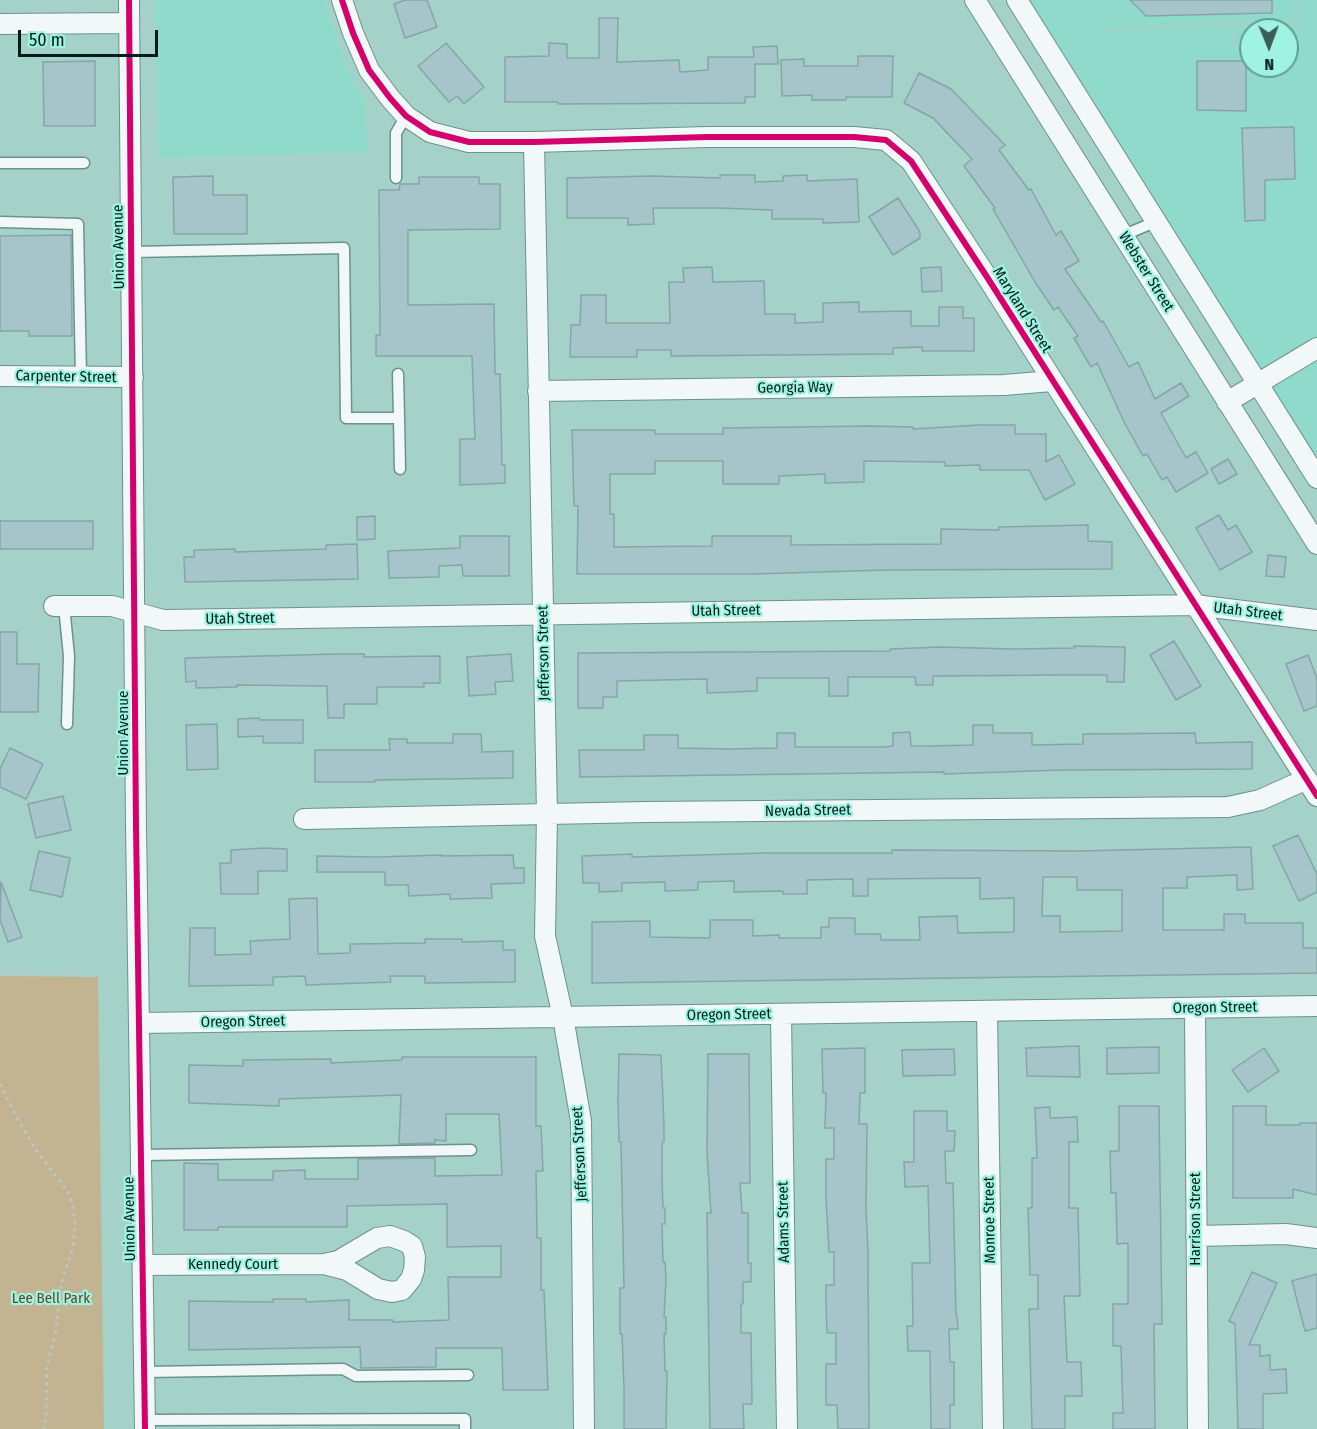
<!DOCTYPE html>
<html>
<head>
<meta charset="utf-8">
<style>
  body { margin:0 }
  #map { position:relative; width:1317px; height:1429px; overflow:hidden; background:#a4d2c9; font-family:"Fira Sans Condensed",sans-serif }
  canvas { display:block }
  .north { position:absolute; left:1239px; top:18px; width:60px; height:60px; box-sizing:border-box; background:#9ef3e2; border:2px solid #609e92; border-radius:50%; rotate:179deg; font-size:16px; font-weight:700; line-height:24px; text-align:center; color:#031e19 }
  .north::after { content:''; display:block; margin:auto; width:21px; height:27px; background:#3b5d57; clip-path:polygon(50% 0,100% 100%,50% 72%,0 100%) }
  .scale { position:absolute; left:18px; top:30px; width:140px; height:27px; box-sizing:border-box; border:3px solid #031e19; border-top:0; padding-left:8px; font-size:18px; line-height:21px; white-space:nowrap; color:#031e19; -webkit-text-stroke:4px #9ef3e2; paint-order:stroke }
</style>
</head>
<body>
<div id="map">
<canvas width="1317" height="1429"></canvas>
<div class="north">N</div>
<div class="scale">50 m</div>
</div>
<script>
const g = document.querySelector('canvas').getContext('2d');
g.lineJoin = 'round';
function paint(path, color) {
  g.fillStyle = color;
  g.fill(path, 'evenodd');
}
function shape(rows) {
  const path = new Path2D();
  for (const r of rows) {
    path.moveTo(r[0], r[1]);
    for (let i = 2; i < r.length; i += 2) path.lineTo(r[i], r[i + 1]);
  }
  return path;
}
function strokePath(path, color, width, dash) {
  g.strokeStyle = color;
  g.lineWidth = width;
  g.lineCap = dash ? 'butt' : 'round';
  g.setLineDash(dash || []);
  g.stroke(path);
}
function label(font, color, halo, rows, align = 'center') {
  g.font = font + ' "Fira Sans Condensed",sans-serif';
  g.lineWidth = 4.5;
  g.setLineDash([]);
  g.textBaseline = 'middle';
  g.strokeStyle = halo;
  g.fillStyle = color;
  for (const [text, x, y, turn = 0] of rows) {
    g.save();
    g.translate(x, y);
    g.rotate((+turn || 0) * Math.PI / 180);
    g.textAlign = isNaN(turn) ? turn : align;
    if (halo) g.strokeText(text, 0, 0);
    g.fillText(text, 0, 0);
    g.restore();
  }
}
const built = shape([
  [155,0,325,0,345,63,365,101,368,152,159,158],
  [1010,0,1317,0,1317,468,1246,386],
  [1251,30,1287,30,1287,66,1251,66]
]);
const green = shape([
  [0,976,98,977,104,1429,0,1429]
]);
const building = shape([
  [405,0,427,0,437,27,405,38,394,4,405,0],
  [1130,0,1272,0,1272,13,1146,16,1130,0],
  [599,18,618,18,617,62,679,60,680,72,708,70,708,57,754,57,753,47,777,46,778,64,755,64,755,97,745,97,745,103,558,104,558,102,505,102,505,57,549,56,549,43,567,44,567,58,599,58,599,18],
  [446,43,484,87,464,104,457,96,449,102,418,66,446,43],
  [858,56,893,56,892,97,846,97,846,100,812,100,812,95,782,96,781,60,804,59,804,66,858,66,858,56],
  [95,61,95,126,44,126,43,62,95,61],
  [1197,61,1246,61,1246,111,1197,110,1197,61],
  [919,73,951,89,1005,145,999,150,1029,190,1031,189,1056,235,1061,231,1079,261,1065,269,1101,322,1103,321,1129,367,1138,362,1155,399,1181,383,1189,396,1161,413,1186,458,1196,452,1208,473,1176,492,1167,477,1162,480,1147,454,1143,456,1125,424,1097,363,1091,367,1074,338,1078,336,1058,307,1054,310,1035,282,993,209,995,208,964,166,972,159,933,118,904,103,919,73],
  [1294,127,1295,179,1265,180,1265,220,1245,221,1242,128,1294,127],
  [720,175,755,175,755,182,783,181,783,176,807,175,807,181,857,179,859,222,823,223,823,219,772,219,772,210,720,208,653,208,654,224,628,225,628,218,567,218,567,178,652,176,720,178,720,175],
  [213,176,213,195,247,195,247,234,174,234,173,177,213,176],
  [419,177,479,177,479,184,500,184,500,229,408,230,408,305,494,304,495,374,500,374,502,465,505,465,505,483,460,485,460,439,475,439,472,356,376,356,376,335,380,335,379,190,399,190,400,184,419,184,419,177],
  [898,198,920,232,920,238,893,255,869,217,898,198],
  [71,235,72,336,29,336,29,331,0,331,0,236,71,235],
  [712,267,713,282,764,281,765,314,795,314,795,323,823,322,823,303,859,302,859,312,911,311,911,326,939,326,939,307,963,307,963,318,974,318,974,351,922,351,922,347,893,348,893,354,671,356,671,350,637,350,637,357,570,357,571,325,580,325,581,295,606,295,606,323,670,323,669,282,684,282,683,268,712,267],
  [941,267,942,291,922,292,921,268,941,267],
  [980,425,1015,425,1015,434,1046,434,1046,462,1059,455,1075,484,1045,500,1029,470,980,470,980,465,945,466,945,462,864,461,864,482,825,483,825,474,779,476,779,484,723,484,723,461,655,461,655,474,610,474,610,514,614,514,614,547,712,546,712,536,791,536,791,545,941,544,941,529,999,530,999,527,1088,525,1088,541,1112,542,1112,569,886,570,753,574,577,574,578,506,574,506,572,430,655,430,655,434,723,434,723,428,871,426,913,427,913,429,980,425],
  [1228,459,1237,474,1219,484,1211,469,1228,459],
  [1219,515,1228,530,1236,525,1252,552,1220,570,1196,528,1219,515],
  [375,516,375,539,357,540,357,517,375,516],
  [0,521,93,521,93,549,0,549,0,521],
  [460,536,509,536,509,576,463,576,462,565,439,566,439,577,389,578,388,551,460,548,460,536],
  [357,544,358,579,185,582,184,557,194,557,194,550,235,549,235,552,326,549,326,545,357,544],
  [1268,555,1286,557,1284,577,1266,576,1268,555],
  [0,632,17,632,17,664,39,664,38,712,0,712,0,632],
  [1174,641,1201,686,1176,700,1150,655,1174,641],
  [1074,646,1125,647,1124,682,1107,682,1107,675,1065,675,933,676,933,685,916,685,915,677,848,677,848,696,829,696,829,678,757,678,757,691,707,693,707,679,617,681,617,697,603,697,603,708,578,708,578,653,890,651,890,649,941,647,1013,649,1074,648,1074,646],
  [339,654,364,654,364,657,440,656,440,683,424,683,424,687,377,687,377,704,344,704,344,718,328,718,327,686,237,685,237,687,196,688,196,681,186,682,185,658,339,654],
  [511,654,513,681,495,682,496,694,469,696,467,657,511,654],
  [1308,655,1317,678,1317,706,1304,711,1286,664,1308,655],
  [259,718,260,720,303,720,303,743,263,743,263,736,238,737,238,719,259,718],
  [217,724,218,769,187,770,186,725,217,724],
  [973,725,993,725,993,733,1032,733,1032,745,1083,744,1083,734,1195,733,1196,743,1252,742,1252,769,1062,770,944,774,944,772,580,777,579,750,644,750,644,735,678,735,678,748,729,749,777,748,777,733,795,733,795,747,884,747,893,746,893,733,910,732,911,746,932,746,973,745,973,725],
  [453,734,481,734,482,752,513,751,513,778,375,780,375,782,315,782,315,750,390,750,389,739,407,739,407,743,453,743,453,734],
  [10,748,43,764,26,799,0,787,0,769,10,748],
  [63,796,71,830,36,838,28,804,63,796],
  [1298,835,1317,874,1317,892,1299,901,1273,846,1298,835],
  [1251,847,1253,889,1237,890,1237,875,1187,877,1187,888,1163,888,1163,930,1224,930,1224,914,1245,914,1245,923,1303,923,1303,948,1317,948,1317,973,592,983,592,922,650,921,650,937,710,938,710,920,753,920,753,936,779,935,779,938,821,938,821,927,829,927,829,918,855,918,855,934,880,934,881,940,920,940,919,917,957,916,958,933,1014,932,1014,898,980,899,980,878,868,879,868,896,853,896,853,879,807,880,807,894,783,894,783,891,734,892,734,881,698,882,698,890,665,891,665,882,622,883,622,891,599,892,599,883,583,883,582,856,632,854,632,857,766,853,892,853,892,850,1077,851,1251,847],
  [1043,877,1077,877,1077,890,1122,890,1122,931,1060,932,1060,916,1042,916,1043,877],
  [265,848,287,849,287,871,258,871,258,894,221,894,220,863,231,863,231,850,265,848],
  [39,851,70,858,62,897,30,890,39,851],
  [442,855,442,856,513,855,514,868,524,868,524,883,491,884,492,898,450,899,450,894,409,896,408,885,385,885,385,872,317,872,317,856,378,857,442,855],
  [1,882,22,937,8,942,0,920,1,882],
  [317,898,318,954,350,953,350,944,425,943,425,939,462,939,462,942,503,941,503,950,515,950,515,982,425,983,425,976,390,976,391,982,306,985,305,976,273,977,273,985,189,986,190,928,215,928,215,955,251,954,250,941,290,939,289,899,317,898],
  [1079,1046,1080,1077,1027,1076,1026,1048,1079,1046],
  [1159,1047,1159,1073,1107,1074,1107,1048,1159,1047],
  [865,1048,865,1093,860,1093,859,1124,867,1124,866,1210,868,1251,869,1429,838,1429,837,1405,826,1405,826,1364,836,1364,836,1333,827,1333,826,1304,826,1285,834,1285,834,1252,829,1252,826,1199,826,1159,834,1159,834,1128,825,1128,826,1093,823,1093,822,1049,865,1048],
  [1264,1048,1279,1071,1248,1092,1232,1070,1264,1048],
  [954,1049,955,1075,903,1076,902,1050,954,1049],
  [619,1054,661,1055,664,1125,664,1142,662,1142,662,1182,663,1208,665,1208,665,1224,662,1224,663,1262,665,1262,666,1279,664,1317,666,1317,666,1334,664,1334,665,1371,667,1371,666,1429,624,1429,624,1389,622,1334,620,1334,620,1288,624,1288,621,1142,619,1142,618,1100,619,1054],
  [708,1054,749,1054,750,1183,740,1183,742,1213,748,1213,748,1263,751,1263,751,1282,743,1282,743,1304,741,1304,741,1333,751,1333,752,1404,743,1404,744,1429,710,1429,707,1213,711,1213,707,1153,708,1054],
  [402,1057,536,1057,536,1126,541,1126,543,1171,536,1171,537,1238,541,1238,541,1290,544,1290,548,1390,503,1390,502,1348,436,1348,436,1367,361,1368,360,1347,189,1350,189,1301,273,1302,273,1299,306,1299,306,1302,349,1300,349,1320,393,1320,393,1322,449,1320,448,1277,501,1277,501,1246,447,1247,447,1204,347,1206,347,1227,218,1227,218,1230,184,1230,184,1163,218,1164,218,1180,273,1180,273,1171,305,1170,305,1179,358,1179,358,1159,435,1158,435,1176,502,1175,499,1114,446,1114,446,1141,435,1140,435,1143,399,1144,401,1095,279,1099,279,1106,189,1103,189,1065,243,1066,243,1060,331,1059,331,1063,402,1060,402,1057],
  [1119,1106,1159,1106,1162,1324,1154,1324,1155,1429,1113,1429,1113,1413,1123,1413,1121,1346,1113,1346,1113,1304,1128,1304,1128,1243,1117,1244,1116,1193,1111,1193,1110,1151,1119,1151,1119,1106],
  [1233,1106,1266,1106,1266,1125,1300,1125,1300,1123,1317,1123,1317,1195,1293,1189,1293,1198,1233,1198,1233,1106],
  [1050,1107,1050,1118,1077,1117,1078,1142,1069,1142,1069,1208,1078,1208,1080,1296,1064,1296,1067,1362,1081,1362,1082,1396,1065,1396,1065,1429,1032,1429,1029,1309,1038,1309,1038,1275,1030,1275,1028,1208,1032,1208,1032,1158,1037,1158,1035,1108,1050,1107],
  [914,1111,947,1111,947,1131,955,1131,954,1151,945,1151,946,1183,953,1183,956,1315,957,1315,958,1329,949,1329,950,1362,954,1362,954,1405,950,1405,950,1429,931,1429,930,1351,908,1351,907,1326,913,1326,912,1263,930,1263,928,1186,905,1187,904,1162,914,1162,914,1111],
  [1252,1272,1277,1283,1249,1345,1260,1345,1260,1356,1270,1355,1270,1370,1286,1369,1287,1393,1263,1394,1263,1429,1238,1429,1235,1324,1229,1321,1252,1272],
  [1317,1274,1317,1328,1305,1331,1292,1281,1317,1274]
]);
const path = shape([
  [1282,21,1297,21],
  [1233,24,1234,41,1251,53],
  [1102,30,1282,21,1282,30],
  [1287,59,1296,59,1296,0],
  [0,974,121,976],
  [0,1084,16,1116,36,1150,68,1192,73,1207,75,1224,73,1247,61,1284,56,1330,47,1366,46,1416,44,1429]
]);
const service = shape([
  [0,163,84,163],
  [396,178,396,133,406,116],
  [0,222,78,224,81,377],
  [1124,235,1155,222],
  [131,252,344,248,346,418,399,418,400,469],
  [398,374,399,418],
  [64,606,69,656,67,724],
  [142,1155,471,1150],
  [144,1372,343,1369,356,1376,468,1375],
  [144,1420,465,1419,465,1429]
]);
const minor = shape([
  [129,0,136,826,145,1429],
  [342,0,353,33,369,70,390,98,406,116,430,132,469,142,534,142,707,137,854,137,886,140,911,161,987,277,1317,796],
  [975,0,1317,544],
  [1017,0,1317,478],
  [0,24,129,23],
  [534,142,547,814,545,936,563,1017,581,1121,584,1429],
  [0,376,133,377],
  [538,391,1004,385,1052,381],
  [1227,402,1317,348],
  [54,606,112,606,163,620,1195,605,1317,620],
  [304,819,646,812,1228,807,1260,800,1307,779],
  [1195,1009,1198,1429],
  [987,1011,993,1429],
  [781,1014,787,1429],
  [140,1023,1317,1006],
  [1196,1236,1286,1234,1317,1238],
  [143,1265,324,1264,347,1270,378,1289,392,1292,402,1290,411,1279,414,1270,415,1257,412,1246,404,1241,390,1236,377,1238,338,1261,324,1264]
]);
const cycleway = shape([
  [129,0,136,826,145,1429],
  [342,0,353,33,369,70,390,98,406,116,430,132,469,142,534,142,707,137,854,137,886,140,911,161,987,277,1317,796]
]);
const streetNames = [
  ["Union Avenue",119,247,-91],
  ["Webster Street",1146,272,58],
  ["Maryland Street",1022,310,58],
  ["Carpenter Street",66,377,1],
  ["Georgia Way",795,388,-1],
  ["Utah Street",726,611,-1],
  ["Utah Street",1248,612,7],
  ["Utah Street",240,619,-1],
  ["Jefferson Street",544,653,-91],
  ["Union Avenue",124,733,-90],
  ["Nevada Street",808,811,-1],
  ["Oregon Street",1215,1008,-1],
  ["Oregon Street",729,1015,-1],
  ["Oregon Street",243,1022,-1],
  ["Jefferson Street",580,1154,-93],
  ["Union Avenue",130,1219,-91],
  ["Harrison Street",1196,1219,-90],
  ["Monroe Street",990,1220,-91],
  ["Adams Street",784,1222,-91],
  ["Kennedy Court",233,1265]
];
const parkNames = [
  ["Lee Bell Park",51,1299]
];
paint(built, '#90dacc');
paint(green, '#c3b491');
paint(building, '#a6c5ca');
strokePath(building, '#85a5a8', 1.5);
strokePath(service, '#6c928b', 13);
strokePath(minor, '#6c928b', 22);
strokePath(path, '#b9c8c5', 3, [3, 4.5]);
strokePath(service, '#f1f8f7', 10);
strokePath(minor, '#f1f8f7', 20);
strokePath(cycleway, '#d6006c', 6);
label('15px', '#031e19', '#9ef3e2', streetNames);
label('15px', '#694424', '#9ef3e2', parkNames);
</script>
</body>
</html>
